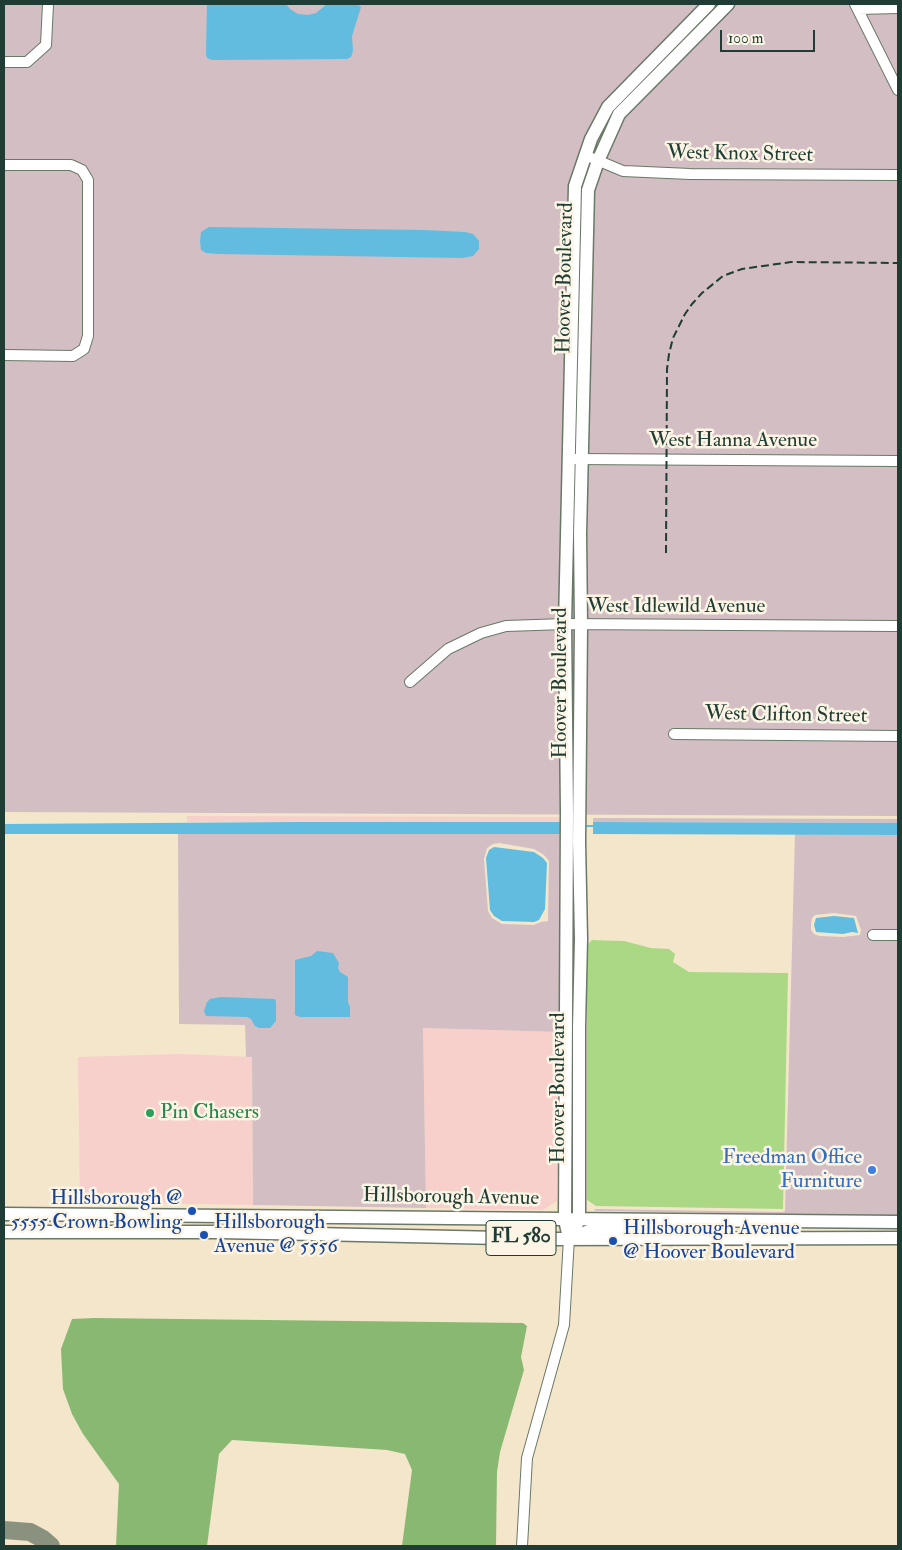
<!DOCTYPE html>
<html>
<head>
<meta charset="utf-8">
<style>
  body { margin:0 }
  #map { position:relative; width:902px; height:1550px; overflow:hidden; background:#f4e6ca; font-family:"IM FELL Double Pica",serif }
  canvas { display:block }
  .frame { position:absolute; inset:0; border:5px solid #1f3d34; pointer-events:none }
  .scale { position:absolute; left:720px; top:30px; width:95px; height:22px; box-sizing:border-box; border:2px solid #1f3d34; border-top:0; padding-left:6px; font-size:15px; line-height:18px; white-space:nowrap; color:#1f3d34; -webkit-text-stroke:4px #fcf5e5; paint-order:stroke }
</style>
</head>
<body>
<div id="map">
<canvas width="902" height="1550"></canvas>
<div class="frame"></div>
<div class="scale">100 m</div>
</div>
<script>
const g = document.querySelector('canvas').getContext('2d');
g.lineJoin = 'round';
function paint(path, color) {
  g.fillStyle = color;
  g.fill(path, 'evenodd');
}
function shape(rows) {
  const path = new Path2D();
  for (const r of rows) {
    path.moveTo(r[0], r[1]);
    for (let i = 2; i < r.length; i += 2) path.lineTo(r[i], r[i + 1]);
  }
  return path;
}
function strokePath(path, color, width, dash) {
  g.strokeStyle = color;
  g.lineWidth = width;
  g.lineCap = dash ? 'butt' : 'round';
  g.setLineDash(dash || []);
  g.stroke(path);
}
function label(font, color, halo, rows, align = 'center') {
  g.font = font + ' "IM FELL Double Pica",serif';
  g.lineWidth = 5;
  g.setLineDash([]);
  g.textBaseline = 'middle';
  g.strokeStyle = halo;
  g.fillStyle = color;
  for (const [text, x, y, turn = 0] of rows) {
    g.save();
    g.translate(x, y);
    g.rotate((+turn || 0) * Math.PI / 180);
    g.textAlign = isNaN(turn) ? turn : align;
    if (halo) g.strokeText(text, 0, 0);
    g.fillText(text, 0, 0);
    g.restore();
  }
}
const built = shape([
  [187,816,561,817,561,822,187,822],
  [423,1028,560,1032,557,1201,543,1210,426,1208],
  [180,1054,252,1057,253,1205,80,1202,78,1057]
]);
const industrial = shape([
  [4,4,898,4,898,816,4,812],
  [593,818,898,819,898,823,593,822],
  [178,834,561,834,560,1032,423,1028,426,1208,253,1205,252,1057,246,1057,245,1025,179,1024],
  [499,843,534,849,544,855,549,861,548,921,541,922,534,925,502,924,492,918,488,911,484,859,487,848,493,844],
  [795,834,898,835,898,1216,596,1211,594,1209,783,1212,785,1211],
  [834,913,856,916,861,930,860,935,843,937,819,936,814,934,811,930,811,924,812,918,815,915]
]);
const green = shape([
  [592,940,624,941,651,948,669,949,675,954,673,962,689,972,788,973,783,1209,596,1206,587,1200,587,945]
]);
const forest = shape([
  [94,1318,523,1323,527,1326,521,1357,524,1370,500,1452,497,1472,496,1546,402,1546,412,1470,405,1454,387,1450,232,1440,219,1454,207,1546,116,1546,119,1484,83,1434,72,1414,63,1389,61,1349,72,1319]
]);
const water = shape([
  [207,4,286,4,290,9,298,14,308,15,316,13,327,4,357,4,361,7,352,36,353,51,351,57,347,59,212,60,207,58,206,54],
  [209,227,424,230,465,232,473,234,479,241,479,249,473,256,462,258,218,254,206,253,201,250,200,241,201,232],
  [296,822,561,822,561,834,4,834,4,824],
  [593,822,898,823,898,835,593,834],
  [494,847,534,852,543,858,547,863,545,909,539,920,534,922,502,921,494,916,490,910,486,858,489,850],
  [834,916,854,918,858,933,852,932,843,934,816,932,814,925,816,918],
  [317,951,333,953,339,963,338,968,340,972,348,977,348,1002,350,1007,350,1017,300,1017,295,1015,295,960,311,956],
  [221,997,275,999,276,1002,276,1021,270,1028,259,1028,255,1026,251,1019,247,1017,206,1016,204,1011,207,1002,210,999]
]);
const stream = shape([
  [583,826,594,826]
]);
const taxiway = shape([
  [4,1530,30,1532,43,1539,51,1546]
]);
const minor = shape([
  [855,4,898,90],
  [858,9,898,8],
  [4,62,27,62,46,45,48,4],
  [592,158,623,171,690,174,898,175],
  [4,165,71,165,82,170,88,180,88,336,84,349,73,356,4,355],
  [574,459,898,461],
  [410,682,448,649,481,633,506,626,565,624,898,626],
  [674,734,898,736],
  [873,935,898,935],
  [522,1546,527,1458,564,1325,569,1238]
]);
const major = shape([
  [4,1214,898,1222],
  [4,1232,221,1232,547,1239,898,1238],
  [576,1236,595,1229,681,1229,697,1224],
  [569,1238,579,1220,579,1027,581,939,579,842,581,625,580,534,588,190,598,161,619,114,728,4],
  [569,1238,565,1220,567,813,565,624,575,186,591,139,608,107,709,4]
]);
const rail = shape([
  [666,553,667,369,669,354,673,338,685,314,692,304,702,293,723,276,742,269,791,262,898,263]
]);
const markers = [
  [150,1113,5,"#2e9e5b"],
  [872,1170,5,"#3f7fe0"],
  [192,1211,5,"#1a4fb4"],
  [204,1235,5,"#1a4fb4"],
  [613,1241,5,"#1a4fb4"]
];
const shields = [
  [521,1238,70]
];
const shieldNames = [
  ["FL 580",521,1238]
];
const streetNames = [
  ["West Knox Street",740,155,1],
  ["Hoover Boulevard",566,278,-89],
  ["West Hanna Avenue",733,441],
  ["West Idlewild Avenue",676,607],
  ["Hoover Boulevard",561,683,-90],
  ["West Clifton Street",786,716,1],
  ["Hoover Boulevard",559,1088,-90],
  ["Hillsborough Avenue",451,1198,1]
];
const leisureNames = [
  ["Pin Chasers",160,1113]
];
const shopNames = [
  ["Freedman Office",862,1158],
  ["Furniture",862,1182]
];
const transitNames = [
  ["Hillsborough @",182,1199,"right"],
  ["5555 Crown Bowling",182,1223,"right"],
  ["Hillsborough",214,1223],
  ["Avenue @ 5556",214,1247],
  ["Hillsborough Avenue",623,1229],
  ["@ Hoover Boulevard",623,1253]
];
paint(built, '#f7d0cc');
paint(industrial, '#d2bec3');
paint(green, '#abd885');
paint(forest, '#88b872');
paint(water, '#62bcdf');
strokePath(stream, '#62bcdf', 2);
strokePath(taxiway, '#8a927f', 18);
strokePath(minor, '#6a7868', 12);
strokePath(major, '#6a7868', 15);
strokePath(minor, '#fff', 10);
strokePath(major, '#fff', 12);
strokePath(rail, '#1f3d34', 2, [8, 4]);
for (const [x, y, r, color] of markers) {
  const dot = new Path2D();
  dot.arc(x, y, r, 0, 2 * Math.PI);
  g.fillStyle = color;
  g.fill(dot);
  strokePath(dot, '#fcf5e5', 2);
}
for (const [x, y, w] of shields) {
  const box = new Path2D();
  box.roundRect(x - w / 2, y - 17.5, w, 35, 4);
  g.fillStyle = '#fcf5e5';
  g.fill(box);
  strokePath(box, '#1f3d34', 1);
}
label('bold 20px', '#1f3d34', null, shieldNames);
label('21px', '#1f3d34', '#fcf5e5', streetNames);
label('21px', '#27864d', '#fcf5e5', leisureNames, 'left');
label('21px', '#366cbe', '#fcf5e5', shopNames, 'right');
label('21px', '#164399', '#fcf5e5', transitNames, 'left');
</script>
</body>
</html>
